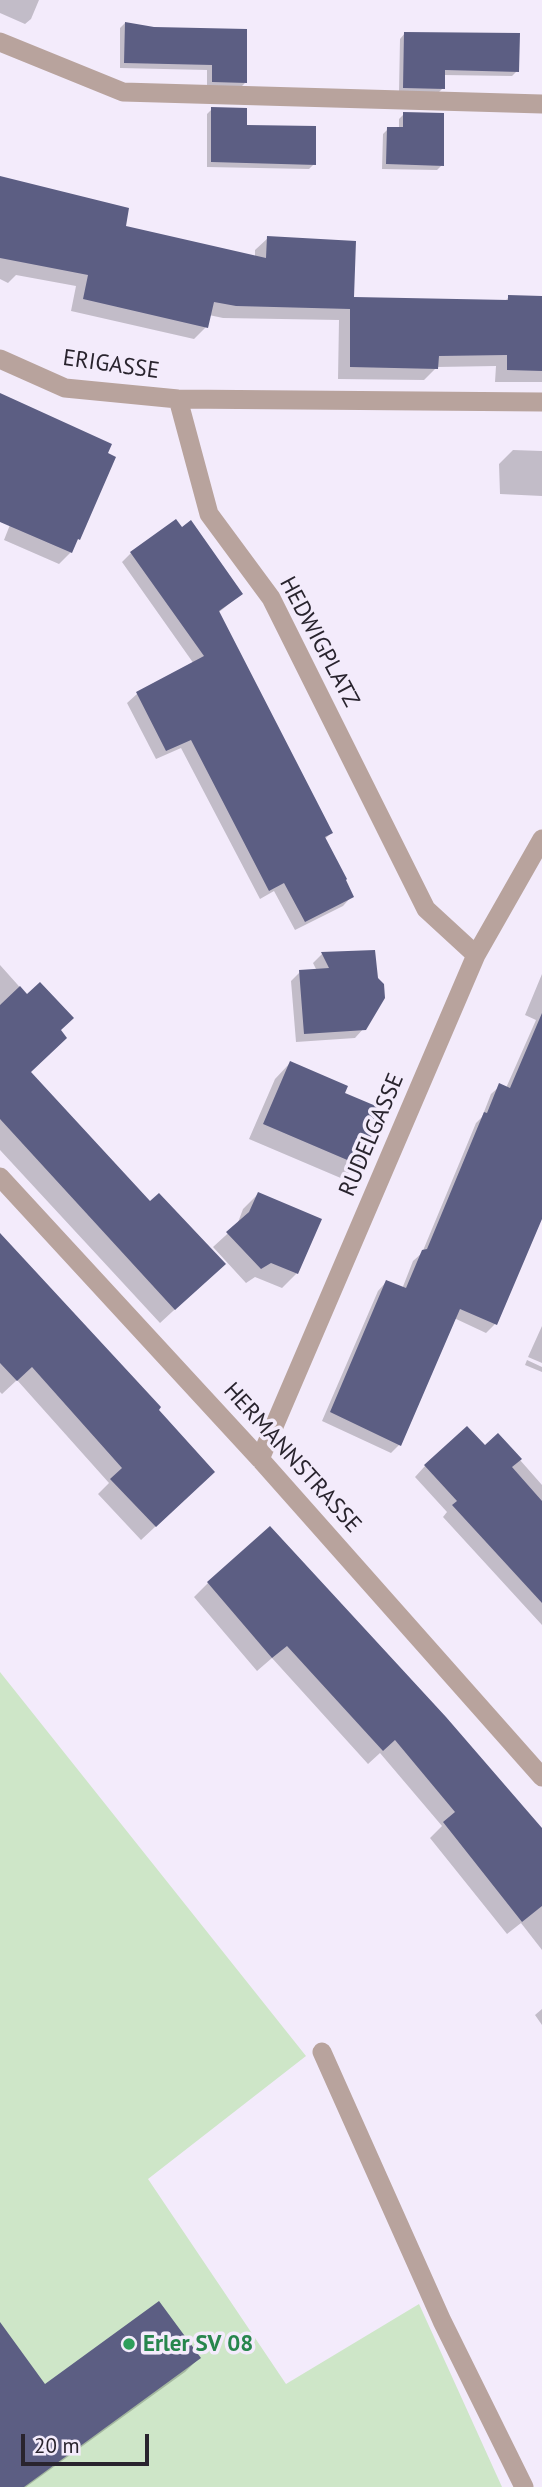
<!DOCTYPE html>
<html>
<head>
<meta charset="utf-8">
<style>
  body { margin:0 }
  #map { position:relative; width:542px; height:2487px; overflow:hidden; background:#f3ebfb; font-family:"PT Sans",sans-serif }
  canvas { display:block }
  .scale { position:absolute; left:21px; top:2434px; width:128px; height:32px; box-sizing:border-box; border:4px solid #29242e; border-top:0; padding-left:9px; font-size:21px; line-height:24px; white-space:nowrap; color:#29242e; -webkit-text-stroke:5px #f3ebfb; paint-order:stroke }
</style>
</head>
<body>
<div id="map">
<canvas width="542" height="2487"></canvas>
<div class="scale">20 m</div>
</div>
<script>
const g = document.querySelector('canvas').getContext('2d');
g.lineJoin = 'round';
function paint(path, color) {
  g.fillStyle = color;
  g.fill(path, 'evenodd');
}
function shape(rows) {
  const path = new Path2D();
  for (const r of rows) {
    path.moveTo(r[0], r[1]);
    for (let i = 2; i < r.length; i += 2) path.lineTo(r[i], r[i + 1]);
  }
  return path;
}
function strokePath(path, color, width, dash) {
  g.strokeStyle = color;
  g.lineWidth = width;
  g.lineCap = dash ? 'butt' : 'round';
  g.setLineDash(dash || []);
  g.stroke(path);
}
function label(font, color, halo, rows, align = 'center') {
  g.font = font + ' "PT Sans",sans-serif';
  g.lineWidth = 7;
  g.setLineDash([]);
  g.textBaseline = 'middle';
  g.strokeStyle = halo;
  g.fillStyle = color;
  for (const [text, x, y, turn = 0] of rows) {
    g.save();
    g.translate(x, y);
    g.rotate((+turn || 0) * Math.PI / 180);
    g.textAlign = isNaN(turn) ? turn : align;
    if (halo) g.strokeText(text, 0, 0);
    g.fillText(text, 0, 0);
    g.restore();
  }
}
const green = shape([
  [0,1672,306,2056,148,2179,286,2384,419,2304,502,2487,0,2487]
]);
const shadow = shape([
  [0,0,39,0,31,19,25,24,0,13],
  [125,23,154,29,245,83,240,88,207,87,207,70,120,68,120,28],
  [405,33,517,71,512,76,443,75,443,88,438,93,399,92,400,39],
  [212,109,314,164,309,169,207,167,207,114],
  [404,114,442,165,437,170,382,169,383,134,388,129,399,129,399,119],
  [0,178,123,227,255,257,255,250,268,238,352,298,504,302,509,297,542,298,542,382,495,382,496,366,437,367,424,380,338,379,339,320,223,318,209,315,206,327,194,339,71,311,76,286,16,275,8,283,0,279],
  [0,394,75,541,71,552,59,564,4,540,19,502,0,493],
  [513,450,542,451,542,496,500,494,499,464],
  [131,553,241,594,218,613,331,833,324,840,352,896,343,906,295,930,274,891,260,899,181,748,156,759,127,703,137,694,194,664,122,562],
  [374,951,364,1028,355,1038,296,1042,291,981,300,972,317,971,313,963,322,954],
  [0,965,59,1031,29,1072,209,1278,160,1323,0,1150],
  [542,974,542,1215,495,1324,486,1333,454,1318,399,1445,391,1453,322,1421,378,1291,386,1282,402,1289,413,1261,422,1253,476,1123,482,1117,491,1094,500,1086,506,1088,536,1020,525,1015],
  [290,1063,342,1094,358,1164,343,1179,249,1139,275,1079],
  [258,1194,297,1273,282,1288,255,1277,246,1283,213,1247,237,1225,243,1209],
  [0,1235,156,1410,199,1486,141,1540,98,1494,109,1483,17,1380,2,1394,0,1392],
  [542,1326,542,1363,528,1357],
  [527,1360,542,1367,542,1372,525,1365],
  [498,1435,542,1485,542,1625,443,1517,447,1512,415,1477,425,1466,484,1448],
  [208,1583,542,1831,542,1950,521,1923,507,1934,430,1838,442,1826,380,1753,368,1764,272,1658,257,1671,194,1597],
  [542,2009,542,2025,535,2015],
  [0,2325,45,2386,199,2358,185,2372,26,2487,0,2487]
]);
const building = shape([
  [125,22,154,27,247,29,247,83,212,82,212,65,124,63],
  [404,32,520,33,519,72,445,70,445,89,403,88],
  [211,107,247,108,247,125,316,126,316,165,211,162],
  [403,112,444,113,444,166,386,164,387,127,403,127],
  [0,176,129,208,126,226,266,258,267,236,356,241,354,297,508,300,508,295,542,296,542,371,507,370,507,355,439,356,438,369,350,367,350,309,236,306,214,302,208,328,83,299,88,275,0,258],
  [0,393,112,444,108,453,116,457,80,540,78,539,72,553,0,522],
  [176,519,182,527,191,520,243,594,219,611,333,833,325,837,347,879,346,880,354,897,305,922,284,883,269,891,191,740,166,751,136,692,204,656,130,552],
  [375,950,378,978,384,984,385,998,366,1030,304,1034,299,970,329,968,321,952],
  [40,982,74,1018,61,1030,67,1038,31,1072,150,1201,159,1193,226,1264,175,1310,0,1119,0,1005,20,986,27,994],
  [542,1013,542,1219,497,1325,460,1309,401,1446,330,1412,386,1280,406,1288,422,1250,427,1249,484,1112,487,1113,499,1083,510,1088],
  [290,1061,348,1086,345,1093,383,1109,359,1165,263,1124],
  [258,1192,322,1219,298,1274,271,1263,261,1269,226,1232,249,1212],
  [0,1233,161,1407,159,1410,215,1472,156,1527,110,1479,122,1468,32,1367,17,1381,0,1363],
  [467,1426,485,1445,498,1433,522,1459,512,1467,542,1501,542,1603,452,1505,457,1501,424,1465],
  [270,1526,446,1717,542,1828,542,1906,522,1922,443,1822,455,1812,395,1740,383,1751,287,1646,272,1658,207,1582],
  [159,2301,201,2358,24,2487,0,2487,0,2322,45,2384]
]);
const service = shape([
  [322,2052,442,2321,524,2487]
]);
const minor = shape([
  [0,42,123,92,542,104],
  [0,359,65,388,178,399,542,402],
  [178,399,209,514,271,598,426,909,476,955],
  [0,1177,260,1459,542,1777],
  [260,1459,476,955,542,839]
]);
const markers = [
  [129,2344,7,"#2e9e5b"]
];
const streetNames = [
  ["ERIGASSE",111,365,8],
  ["HEDWIGPLATZ",319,642,62],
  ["RUDELGASSE",372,1135,-67],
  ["HERMANNSTRASSE",292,1458,48]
];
const leisureNames = [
  ["Erler SV 08",143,2344]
];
paint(green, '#cee6c8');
paint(shadow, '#0003');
paint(building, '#5c5e83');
strokePath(service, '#b8a39d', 19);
strokePath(minor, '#b8a39d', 19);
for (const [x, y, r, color] of markers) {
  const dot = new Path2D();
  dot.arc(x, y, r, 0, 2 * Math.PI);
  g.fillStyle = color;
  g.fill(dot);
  strokePath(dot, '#f3ebfb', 2.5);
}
label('23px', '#29242e', '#f3ebfb', streetNames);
label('bold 23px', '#27864d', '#f3ebfb', leisureNames, 'left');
</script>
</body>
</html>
